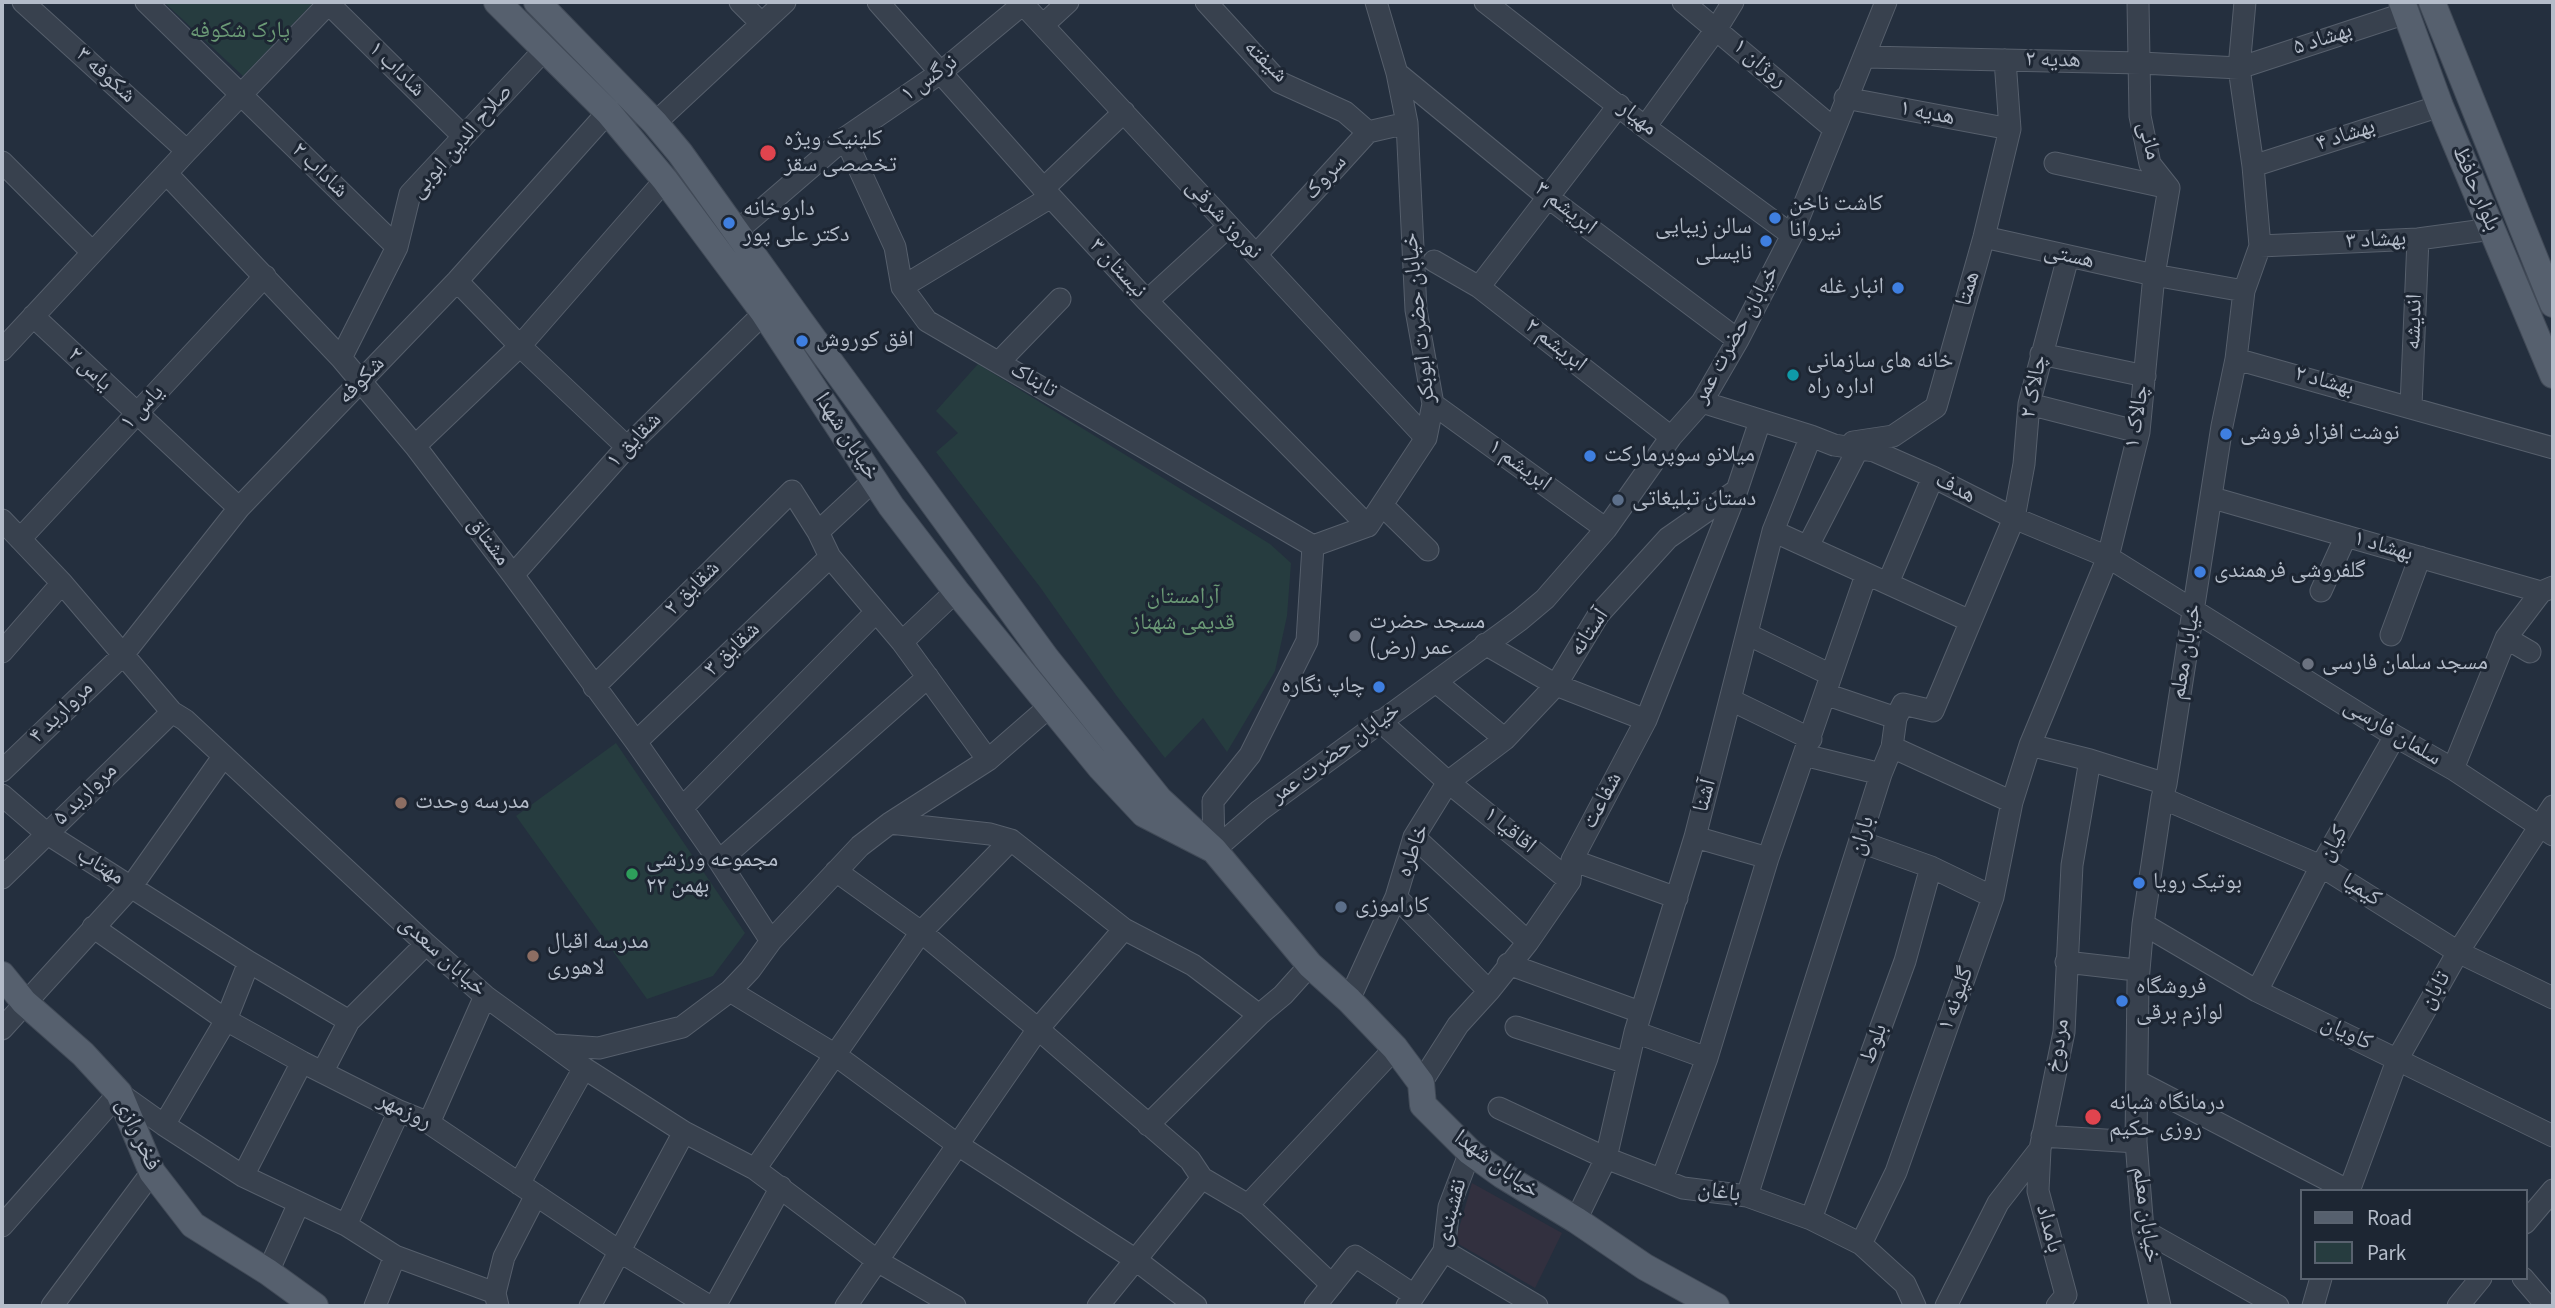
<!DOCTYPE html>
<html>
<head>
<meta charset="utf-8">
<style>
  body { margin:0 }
  #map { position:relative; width:2555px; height:1308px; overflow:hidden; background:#242f3e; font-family:"Source Sans 3",sans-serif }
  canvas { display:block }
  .frame { position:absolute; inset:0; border:4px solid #b4bcc9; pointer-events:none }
  .legend { position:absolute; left:2300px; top:1189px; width:228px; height:91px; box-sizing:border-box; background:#1d2633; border:2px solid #59626f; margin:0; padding:9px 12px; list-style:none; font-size:21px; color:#b4bcc9 }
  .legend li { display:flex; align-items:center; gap:14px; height:35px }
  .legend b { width:35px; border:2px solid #59626f }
</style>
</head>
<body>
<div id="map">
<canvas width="2555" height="1308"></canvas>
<div class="frame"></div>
<ul class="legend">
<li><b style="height:9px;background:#56606e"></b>Road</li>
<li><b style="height:19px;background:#263c3f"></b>Park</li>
</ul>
</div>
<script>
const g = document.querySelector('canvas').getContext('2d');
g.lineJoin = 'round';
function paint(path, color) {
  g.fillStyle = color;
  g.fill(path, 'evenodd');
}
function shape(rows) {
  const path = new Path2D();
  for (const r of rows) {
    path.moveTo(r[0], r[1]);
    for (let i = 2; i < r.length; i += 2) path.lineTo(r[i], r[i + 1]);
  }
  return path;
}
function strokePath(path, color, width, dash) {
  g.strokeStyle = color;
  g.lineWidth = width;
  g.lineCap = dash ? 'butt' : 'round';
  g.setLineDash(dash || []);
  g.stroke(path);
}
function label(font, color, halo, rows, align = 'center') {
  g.font = font + ' "Source Sans 3","Noto Naskh Arabic",sans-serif';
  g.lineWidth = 6;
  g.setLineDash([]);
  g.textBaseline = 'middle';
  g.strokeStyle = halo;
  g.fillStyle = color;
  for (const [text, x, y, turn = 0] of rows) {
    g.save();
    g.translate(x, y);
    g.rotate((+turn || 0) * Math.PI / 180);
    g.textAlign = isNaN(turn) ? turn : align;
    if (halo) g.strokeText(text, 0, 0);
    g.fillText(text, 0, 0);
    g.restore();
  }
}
const medical = shape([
  [1472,1183,1562,1233,1535,1288,1455,1242]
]);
const green = shape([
  [164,2,310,2,312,4,243,76],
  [978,364,1270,544,1291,563,1287,616,1275,671,1227,752,1203,718,1165,758,1116,695,1040,587,936,452,958,433,936,411],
  [616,743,745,933,713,976,647,999,516,816]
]);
const minor = shape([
  [23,2,187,151],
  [146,2,397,247],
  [327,2,463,136],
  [740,2,761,23],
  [878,2,1051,197,1147,301,1368,526],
  [1021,2,1426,438],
  [1206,2,1279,82,1345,112,1368,132],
  [1485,2,1645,127,1792,235],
  [1683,2,1833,128],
  [1043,25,1068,2],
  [1866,57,2141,63,2239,68,2406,13],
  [1397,73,1549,198,1738,340],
  [1845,98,2010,129],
  [655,123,785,2],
  [1645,127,1717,28,1733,2],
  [845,138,895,247,902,287,927,321,1313,546],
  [2,162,92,252],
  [2055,163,2169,188],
  [2253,166,2440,106],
  [167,174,341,358,415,446,513,575,636,742,719,861,771,941],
  [1043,189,1124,112],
  [737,231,845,138,940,73,1023,4],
  [1984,237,2154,275,2244,291],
  [2260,246,2418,239,2492,229],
  [1256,255,1368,132,1407,123],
  [1434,261,1479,287,1671,437],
  [457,281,520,346,627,447],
  [902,287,1051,197],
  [1479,287,1619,105],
  [1147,301,1229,226],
  [33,316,239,508],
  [2,350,187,151,330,2],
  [2041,354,2145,376],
  [341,358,397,247,410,194,545,49],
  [2236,359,2553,448],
  [1000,361,1060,299],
  [1702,402,1811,436,1834,445,1874,451,1933,477,2014,518,2108,557,2395,736,2453,769,2553,835],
  [1433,404,1606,529],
  [2029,404,2139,432],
  [2411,406,2418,239],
  [1853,442,1893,436,1936,407,1984,237,2010,129,2005,60],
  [415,446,520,346,665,180],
  [2213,498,2541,592,2553,587],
  [1383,506,1428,550],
  [2,520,62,583,172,712,185,720,426,944,485,996,584,1068,684,1132,755,1169,879,1262,955,1306],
  [1773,531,1970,621],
  [818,532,874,480],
  [20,539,265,276],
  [1313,546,1368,526,1426,438,1433,404,1416,310,1407,123,1397,73,1376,2],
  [1808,546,1858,449],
  [513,575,627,447,764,313],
  [1888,583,1933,477],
  [2321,591,2346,536],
  [1747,634,1831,675],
  [2391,635,2420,557],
  [2506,638,2530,652],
  [902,642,956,591],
  [1485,644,1556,685,1646,720],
  [2,652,62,583],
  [1436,682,1505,739],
  [594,687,792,491,818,532,830,557,902,642,988,760],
  [1825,694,1896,718],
  [1731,700,1811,739],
  [1380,721,1448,782,1570,881],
  [636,742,830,557],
  [2030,745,2090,760,2166,784],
  [1892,747,2012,802],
  [1804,755,1881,774],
  [2453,769,2506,638,2541,592],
  [2,771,122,656,239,508,457,281,608,112],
  [2,795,46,833,249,962,349,1021],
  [2162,798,2321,866,2458,952,2553,998],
  [682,808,876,612],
  [890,823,990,834,1011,840,1124,929,1193,965,1259,1015],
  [1414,837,1528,942],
  [1695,837,1768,858],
  [1861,842,1931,867,1993,897],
  [1214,850,1259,811,1520,620,1545,599,1606,529,1671,437,1702,402,1738,340,1792,235,1886,2],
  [1214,850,1213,801,1250,755,1307,641,1313,546],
  [1572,860,1677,898],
  [719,861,928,677],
  [836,871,921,932,1038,1029,1190,1160,1202,1178],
  [2,878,172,712],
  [1396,897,1489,991],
  [2143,924,2257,991,2553,1136],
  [93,927,226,1020,302,1062,399,1111,429,1123,619,1251,709,1306],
  [2066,962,2127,969],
  [1508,964,1640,1012],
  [730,991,834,1054,958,1145,1136,1260,1196,1306],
  [2257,991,2321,866,2395,736],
  [1349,1000,1396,897,1414,837,1448,782,1505,739,1556,685,1599,614,1668,538,1737,490],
  [1516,1027,1627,1063],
  [2,1029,131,887,223,757],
  [1635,1032,1707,1058],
  [555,1045,599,1048,682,1027,730,991,750,970,771,941,860,846,890,823,988,760,1050,706],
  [323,1071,349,1021,426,944],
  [2137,1081,2349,1191],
  [1421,1083,1458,1025,1489,991,1528,942,1570,881,1572,860,1646,720,1737,490,1760,421],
  [1499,1108,1606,1158,1683,1188,1747,1196,1811,1219,1861,1244,1905,1284,1915,1306],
  [429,1123,485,996],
  [164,1125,226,1020,249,962],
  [1148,1125,1259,1015,1283,995,1310,965],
  [2042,1136,2136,1142],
  [2040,1149,2038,1191,2066,1295,2057,1306],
  [755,1169,921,932,1011,840],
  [243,1176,302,1062],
  [1662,1179,1707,1058,1768,858,1866,575],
  [519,1184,584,1068],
  [2349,1191,2398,1058,2458,952,2553,806],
  [1747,1196,1881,774,1892,747,1896,718,1903,704,1933,711,2014,518,2024,464,2029,404,2068,257],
  [1248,1205,1332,1285],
  [1811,1219,1905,961,1931,867],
  [1576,1220,1606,1158,1635,1032,1695,837,1773,531,1811,436],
  [2525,1223,2553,1190],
  [346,1225,399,1111],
  [2,1226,119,1093,164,1125,243,1176,346,1225,395,1256,495,1293],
  [2143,1230,2278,1306],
  [1861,1244,1896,1172,1993,897,2012,802,2030,745,2108,557,2139,432,2154,275,2169,188,2150,164,2140,116,2138,2],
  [1444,1251,1537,1306],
  [268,1272,299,1203],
  [2523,1278,2547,1306],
  [52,1306,152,1172],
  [375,1306,395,1256],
  [498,1306,495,1293,504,1257,536,1195],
  [590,1306,684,1132],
  [715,1306,781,1187],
  [846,1306,1038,1029,1124,929],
  [1098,1306,1202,1178,1248,1205,1395,1048],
  [1315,1306,1355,1256,1414,1295],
  [1407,1306,1444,1251,1449,1207,1470,1152],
  [1946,1306,1998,1203,2040,1149,2064,1032,2072,865,2090,760],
  [2160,1306,2143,1230,2136,1142,2138,982,2143,924,2162,798,2166,784,2222,426,2236,359,2244,291,2260,246,2253,166,2239,68,2245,2],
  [2313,1306,2321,1278],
  [2458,1306,2481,1278]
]);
const major = shape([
  [497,2,608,112,665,180,764,313,891,506,956,591,1100,767,1144,814,1214,850,1159,799,1046,658,801,322,680,153,655,123,537,2],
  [2402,2,2440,106,2553,375],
  [2432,2,2553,304],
  [1214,850,1310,965,1349,1000,1395,1048,1421,1083,1423,1105,1470,1152,1502,1175,1576,1220,1645,1267,1716,1306],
  [2,975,24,1002,83,1054,119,1093,152,1172,193,1225,268,1272,315,1306]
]);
const markers = [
  [768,153,9,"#e0444e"],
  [1775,218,7,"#3f7fe0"],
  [729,223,7,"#3f7fe0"],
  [1766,241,7,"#3f7fe0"],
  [1898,288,7,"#3f7fe0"],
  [802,341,7,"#3f7fe0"],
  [1793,375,7,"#0f9aa8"],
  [2226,434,7,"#3f7fe0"],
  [1590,456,7,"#3f7fe0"],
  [1618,500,7,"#5c6f8a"],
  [2200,572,7,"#3f7fe0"],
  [1355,636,7,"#6b7280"],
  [2308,664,7,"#6b7280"],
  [1379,687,7,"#3f7fe0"],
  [401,803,7,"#8d6e63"],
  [632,874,7,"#2e9e5b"],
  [2139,883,7,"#3f7fe0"],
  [1341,907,7,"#5c6f8a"],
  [533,956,7,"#8d6e63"],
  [2122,1001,7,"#3f7fe0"],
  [2093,1117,9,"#e0444e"]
];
const parkNames = [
  ["پارک شکوفه",240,32],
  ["آرامستان",1183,598],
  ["قدیمی شهناز",1183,624]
];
const streetNames = [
  ["بهشاد ۵",2323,40,-18],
  ["هدیه ۲",2053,61,1],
  ["شیفته",1265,62,44],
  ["روژان ۱",1759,64,40],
  ["شاداب ۱",396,70,44],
  ["شکوفه ۳",105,76,42],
  ["نرگس ۱",930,79,-36],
  ["هدیه ۱",1927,114,11],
  ["مهیار",1637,119,38],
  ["بهشاد ۴",2346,136,-18],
  ["مانی",2148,141,76],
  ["صلاح الدین ابوبی",462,142,-49],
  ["شاداب ۲",319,171,44],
  ["سروک",1326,178,-48],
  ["بلوار حافظ",2475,189,67],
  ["ابریشم ۳",1565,209,38],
  ["نوروز شرقی",1223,220,47],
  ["بهشاد ۳",2376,241,-3],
  ["هستی",2069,257,13],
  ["نیستان ۳",1117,269,47],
  ["همتا",1969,289,-74],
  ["خیابان حضرت ابوبکر",1420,318,-96],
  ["اندیشه",2415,322,-88],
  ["خیابان حضرت عمر",1737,335,-61],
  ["ابریشم ۲",1555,346,38],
  ["یاس ۲",89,370,44],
  ["شکوفه",362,381,-46],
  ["تابناک",1033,381,30],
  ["بهشاد ۲",2324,382,15],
  ["چالاک ۲",2035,387,-79],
  ["یاس ۱",143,408,-47],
  ["چالاک ۱",2138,417,-81],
  ["خیابان شهدا",846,437,57],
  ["شقایق ۱",635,441,-46],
  ["ابریشم ۱",1519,466,36],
  ["هدف",1955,489,27],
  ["مشتاق",488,542,53],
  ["بهشاد ۱",2383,547,16],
  ["شقایق ۲",693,589,-45],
  ["آستانه",1590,633,-56],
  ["شقایق ۳",733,650,-44],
  ["خیابان معلم",2187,652,-80],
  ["مروارید ۴",62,713,-44],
  ["سلمان فارسی",2392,733,31],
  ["خیابان حضرت عمر",1336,754,-36],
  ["مروارید ۵",86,795,-44],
  ["آشنا",1706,796,-75],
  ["شفاعت",1603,801,-62],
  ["اقاقیا ۱",1509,831,39],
  ["باران",1863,836,-73],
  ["کیان",2334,844,-61],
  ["خاطره",1414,851,-69],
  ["مهتاب",100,867,32],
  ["کیمیا",2361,891,32],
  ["خیابان سعدی",442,957,42],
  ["تابان",2436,991,-60],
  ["گلپونه ۱",1957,999,-70],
  ["کاویان",2346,1034,25],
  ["بلوط",1875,1044,-70],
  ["مردوخ",2059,1046,-81],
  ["روزمهر",404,1112,26],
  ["فخر رازی",137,1135,65],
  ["خیابان شهدا",1496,1165,36],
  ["باغان",1719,1193,8],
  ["نقشبندی",1452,1213,-75],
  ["خیابان معلم",2145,1215,82],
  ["بامداد",2048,1229,75]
];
const poiNames = [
  ["کلینیک ویژه",784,140],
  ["تخصصی سقز",784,166],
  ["کاشت ناخن",1789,205],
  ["نیروانا",1789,231],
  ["داروخانه",743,210],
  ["دکتر علی پور",743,236],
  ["سالن زیبایی",1752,228,"right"],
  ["نایسلی",1752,254,"right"],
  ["انبار غله",1884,288,"right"],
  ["افق کوروش",816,341],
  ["خانه های سازمانی",1807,362],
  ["اداره راه",1807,388],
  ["نوشت افزار فروشی",2240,434],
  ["میلانو سوپرمارکت",1604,456],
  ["دستان تبلیغاتی",1632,500],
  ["گلفروشی فرهمندی",2214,572],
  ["مسجد حضرت",1369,623],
  ["عمر (رض)",1369,649],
  ["مسجد سلمان فارسی",2322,664],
  ["چاپ نگاره",1365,687,"right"],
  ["مدرسه وحدت",415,803],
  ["مجموعه ورزشی",646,861],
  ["۲۲ بهمن",646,887],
  ["بوتیک رویا",2153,883],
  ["کاراموزی",1355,907],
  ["مدرسه اقبال",547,943],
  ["لاهوری",547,969],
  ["فروشگاه",2136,988],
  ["لوازم برقی",2136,1014],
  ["درمانگاه شبانه",2109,1104],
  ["روزی حکیم",2109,1130]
];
paint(medical, '#32303f');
paint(green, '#263c3f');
strokePath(minor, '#565f6c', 23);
strokePath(major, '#414a57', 28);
strokePath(minor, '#38414e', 21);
strokePath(major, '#56606e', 26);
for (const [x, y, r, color] of markers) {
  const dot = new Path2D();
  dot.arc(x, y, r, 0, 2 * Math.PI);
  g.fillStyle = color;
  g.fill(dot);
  strokePath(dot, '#1d2633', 2.5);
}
label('23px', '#6b9a76', '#1d2633', parkNames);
label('23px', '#b4bcc9', '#1d2633', streetNames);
label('23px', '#b4bcc9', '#1d2633', poiNames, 'left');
</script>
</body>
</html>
